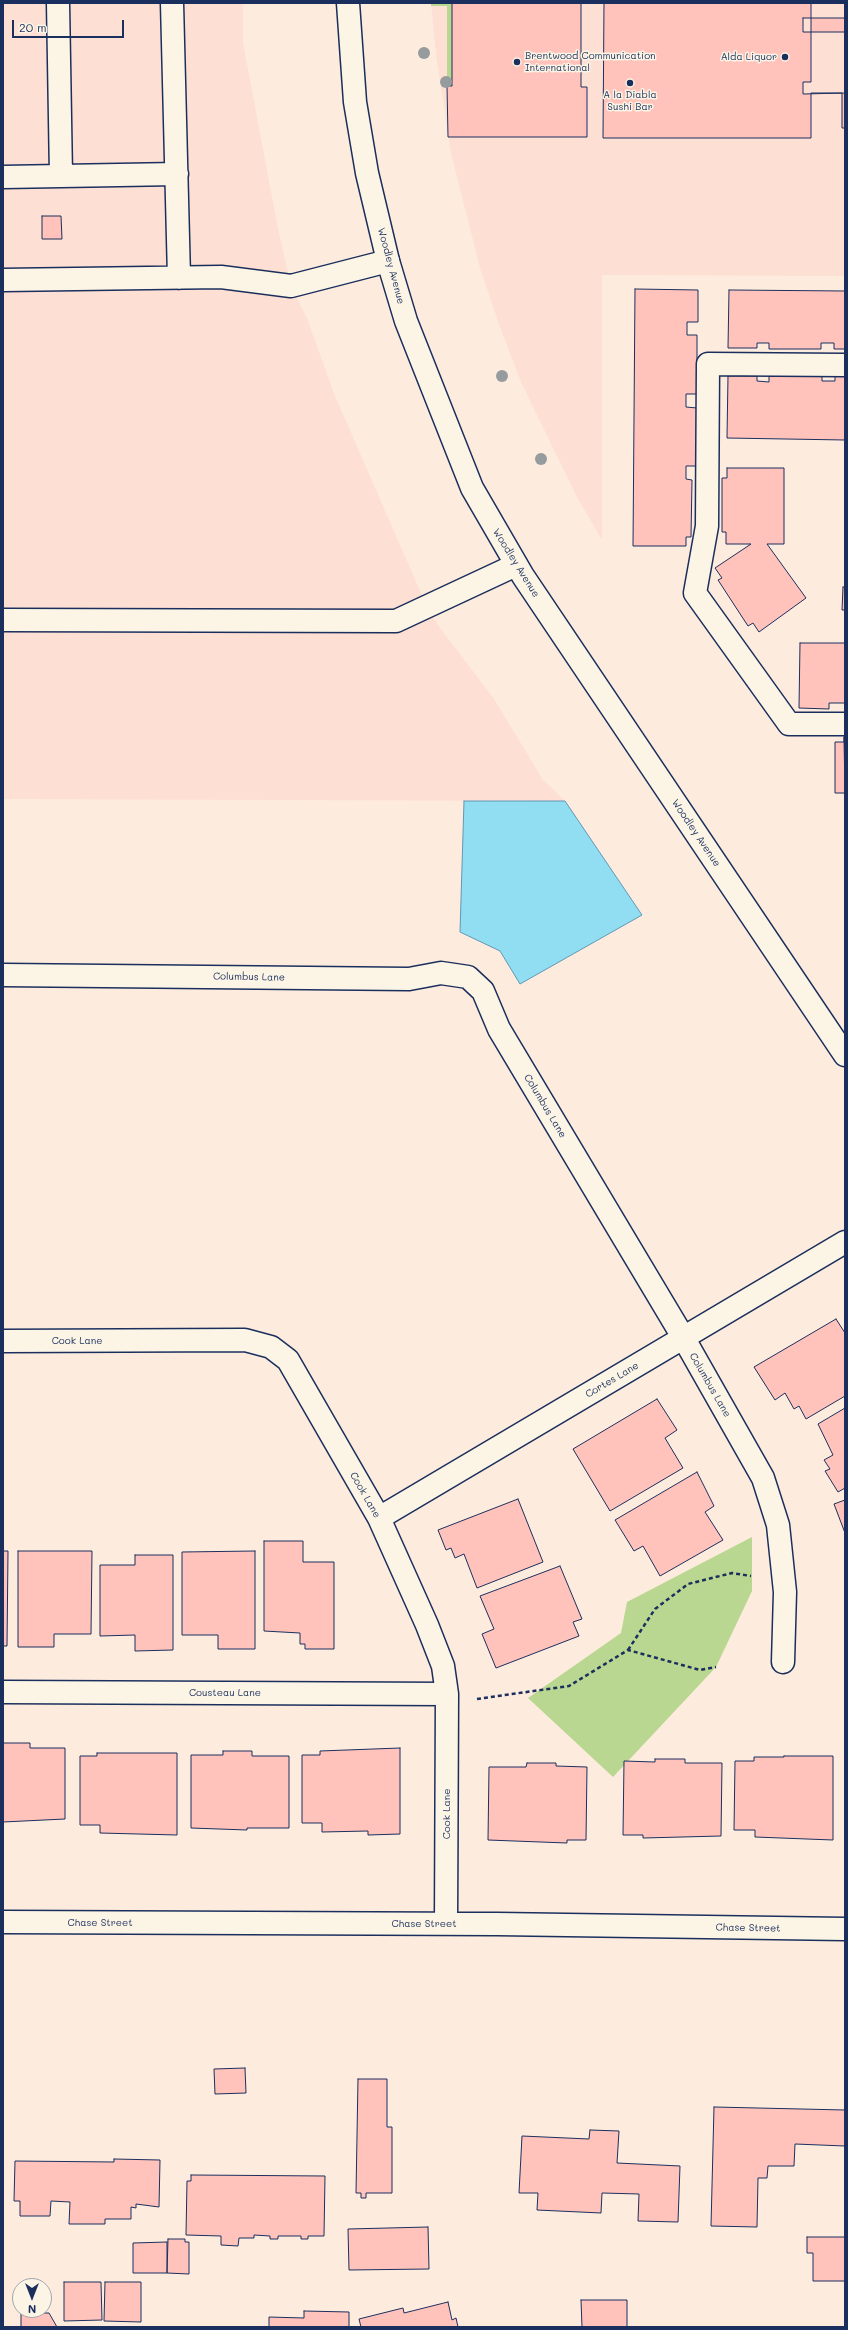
<!DOCTYPE html>
<html>
<head>
<meta charset="utf-8">
<style>
  body { margin:0 }
  #map { position:relative; width:848px; height:2330px; overflow:hidden; background:#fdebdd; font-family:Mali,sans-serif }
  canvas { display:block }
  .frame { position:absolute; inset:0; border:4px solid #1b2f5e; pointer-events:none }
  .north { position:absolute; left:12px; top:2278px; width:40px; height:40px; box-sizing:border-box; background:#fcf5e5; border:1px solid #a2a6af; border-radius:50%; rotate:180deg; font-size:11px; font-weight:700; line-height:16px; text-align:center; color:#1b2f5e }
  .north::after { content:''; display:block; margin:auto; width:14px; height:18px; background:#1b2f5e; clip-path:polygon(50% 0,100% 100%,50% 72%,0 100%) }
  .scale { position:absolute; left:12px; top:20px; width:112px; height:18px; box-sizing:border-box; border:2px solid #1b2f5e; border-top:0; padding-left:5px; font-size:12px; line-height:14px; white-space:nowrap; color:#1b2f5e; -webkit-text-stroke:3px #fcf5e5; paint-order:stroke }
</style>
</head>
<body>
<div id="map">
<canvas width="848" height="2330"></canvas>
<div class="frame"></div>
<div class="north">N</div>
<div class="scale">20 m</div>
</div>
<script>
const g = document.querySelector('canvas').getContext('2d');
g.lineJoin = 'round';
function paint(path, color) {
  g.fillStyle = color;
  g.fill(path, 'evenodd');
}
function shape(rows) {
  const path = new Path2D();
  for (const r of rows) {
    path.moveTo(r[0], r[1]);
    for (let i = 2; i < r.length; i += 2) path.lineTo(r[i], r[i + 1]);
  }
  return path;
}
function strokePath(path, color, width, dash) {
  g.strokeStyle = color;
  g.lineWidth = width;
  g.lineCap = dash ? 'butt' : 'round';
  g.setLineDash(dash || []);
  g.stroke(path);
}
function label(font, color, halo, rows, align = 'center') {
  g.font = font + ' Mali,sans-serif';
  g.lineWidth = 3;
  g.setLineDash([]);
  g.textBaseline = 'middle';
  g.strokeStyle = halo;
  g.fillStyle = color;
  for (const [text, x, y, turn = 0] of rows) {
    g.save();
    g.translate(x, y);
    g.rotate((+turn || 0) * Math.PI / 180);
    g.textAlign = isNaN(turn) ? turn : align;
    if (halo) g.strokeText(text, 0, 0);
    g.fillText(text, 0, 0);
    g.restore();
  }
}
const built = shape([
  [3,3,243,3,243,43,278,229,291,286,306,316,335,396,427,607,440,628,494,699,543,780,565,801,3,799],
  [431,3,845,3,845,276,602,275,602,540,577,497,521,382,500,327,480,268,451,153,436,54]
]);
const green = shape([
  [431,3,452,3,452,86,447,86,447,6,431,6],
  [752,1537,752,1591,716,1667,613,1777,528,1698,621,1633,627,1602]
]);
const water = shape([
  [464,801,565,801,642,915,520,984,500,951,460,932,464,801]
]);
const building = shape([
  [452,3,581,3,581,87,587,87,587,137,448,137,447,86,452,86,452,3],
  [604,3,811,3,811,32,845,32,845,128,842,128,842,93,811,93,811,138,603,138,604,3],
  [803,18,845,18,845,93,803,94,803,82,811,82,811,32,803,32,803,18],
  [42,216,61,216,62,239,42,239,42,216],
  [635,289,698,290,698,322,687,322,687,335,697,335,697,394,686,394,686,407,697,408,697,466,686,466,686,479,692,480,691,537,686,537,686,546,633,546,635,289],
  [729,290,845,291,845,349,834,349,834,343,821,343,821,349,769,349,769,343,757,343,757,348,728,348,729,290],
  [728,376,757,376,757,381,769,382,769,376,822,376,822,381,835,381,835,376,845,376,845,440,727,438,728,376],
  [727,468,784,468,784,544,767,544,806,598,759,632,753,623,748,626,718,580,722,578,715,568,751,544,726,544,726,532,722,532,722,478,727,478,727,468],
  [843,587,845,587,845,610,842,610,843,587],
  [800,643,845,643,845,703,829,703,829,709,799,708,800,643],
  [844,737,845,793,835,793,835,742,844,742,844,737],
  [836,1319,845,1333,845,1396,806,1419,799,1406,794,1409,785,1393,775,1400,754,1367,836,1319],
  [657,1399,677,1430,665,1438,683,1468,610,1511,573,1449,657,1399],
  [845,1408,845,1488,838,1492,825,1471,830,1469,824,1460,833,1455,818,1424,845,1408],
  [697,1472,714,1506,705,1512,723,1540,660,1576,643,1546,634,1551,615,1520,697,1472],
  [518,1499,543,1562,477,1588,464,1554,455,1558,451,1548,446,1550,438,1530,518,1499],
  [845,1500,845,1533,834,1504,845,1500],
  [264,1541,303,1541,303,1562,334,1562,334,1649,305,1649,305,1644,300,1644,300,1633,264,1631,264,1541],
  [3,1551,8,1551,7,1646,3,1646,3,1551],
  [18,1551,92,1551,91,1634,54,1634,54,1647,18,1647,18,1551],
  [255,1551,255,1649,218,1649,218,1635,182,1635,182,1552,255,1551],
  [135,1555,173,1555,173,1650,135,1651,135,1635,100,1636,100,1565,135,1565,135,1555],
  [560,1566,582,1619,573,1622,579,1636,496,1668,482,1634,494,1629,480,1596,560,1566],
  [3,1743,30,1743,30,1748,65,1748,65,1819,3,1822,3,1743],
  [400,1748,400,1834,368,1835,368,1831,322,1832,322,1823,302,1823,302,1755,320,1755,320,1751,400,1748],
  [223,1751,252,1751,252,1756,289,1756,289,1828,247,1828,247,1830,191,1828,191,1755,223,1755,223,1751],
  [97,1753,177,1753,177,1835,100,1833,100,1825,80,1825,80,1756,97,1756,97,1753],
  [784,1756,833,1756,833,1840,755,1837,755,1830,734,1830,735,1761,754,1761,754,1757,784,1757,784,1756],
  [655,1759,685,1759,685,1763,722,1763,721,1836,643,1838,643,1835,623,1835,624,1761,655,1762,655,1759],
  [527,1763,556,1763,556,1766,587,1767,586,1840,567,1840,567,1843,488,1840,489,1767,526,1767,527,1763],
  [245,2068,246,2093,215,2094,214,2069,245,2068],
  [358,2079,387,2079,387,2127,392,2127,392,2193,366,2193,366,2198,361,2198,361,2193,356,2193,358,2079],
  [714,2107,845,2110,845,2146,795,2144,794,2166,768,2166,767,2178,758,2178,757,2227,711,2226,714,2107],
  [590,2130,619,2131,617,2163,680,2166,678,2222,638,2221,639,2194,602,2193,601,2213,537,2210,538,2193,519,2193,522,2136,589,2139,590,2130],
  [114,2159,160,2160,159,2207,136,2204,136,2208,131,2207,131,2219,105,2219,105,2224,69,2224,70,2202,51,2201,50,2216,20,2216,20,2201,14,2201,15,2161,114,2162,114,2159],
  [191,2175,325,2176,324,2236,308,2236,308,2239,301,2239,301,2236,278,2236,278,2239,270,2239,270,2236,254,2235,254,2238,239,2238,238,2246,221,2245,221,2236,186,2235,187,2181,191,2181,191,2175],
  [428,2227,429,2269,349,2270,348,2229,428,2227],
  [807,2237,845,2237,845,2281,813,2281,813,2253,807,2253,807,2237],
  [168,2239,185,2239,185,2242,189,2242,189,2274,167,2273,168,2239],
  [167,2242,167,2273,133,2273,133,2243,167,2242],
  [64,2282,101,2282,102,2320,64,2321,64,2282],
  [105,2282,141,2282,141,2322,104,2321,105,2282],
  [581,2300,627,2300,627,2327,582,2327,581,2300],
  [448,2302,452,2320,456,2318,458,2327,361,2327,359,2319,403,2308,404,2313,448,2302],
  [304,2311,349,2312,349,2327,269,2327,269,2317,304,2318,304,2311],
  [21,2313,49,2313,57,2327,21,2327,21,2313]
]);
const path = shape([
  [628,1650,655,1609,688,1584,732,1573,751,1576],
  [477,1699,569,1686,628,1650,700,1670,716,1667]
]);
const minor = shape([
  [58,3,61,176],
  [172,3,179,278],
  [3,177,177,174],
  [3,280,221,277,291,286,388,261],
  [845,365,708,364,707,526,695,593,789,724,845,724],
  [3,620,396,621,516,565],
  [3,975,409,979,441,973,468,977,483,991,499,1029,683,1337,763,1478,778,1525,785,1592,783,1662],
  [3,1341,245,1340,271,1347,288,1360,379,1518,427,1625,443,1666,447,1694,446,1924],
  [379,1518,845,1242],
  [3,1692,447,1694],
  [3,1922,497,1924,845,1929]
]);
const major = shape([
  [348,3,355,102,367,173,388,261,406,321,472,488,523,576,845,1055]
]);
const trees = [
  [424,53],
  [446,82],
  [502,376],
  [541,459]
];
const markers = [
  [785,57,4,"#1b2f5e"],
  [517,62,4,"#1b2f5e"],
  [630,83,4,"#1b2f5e"]
];
const poiNames = [
  ["Brentwood Communication",525,56],
  ["International",525,68],
  ["Alda Liquor",777,57,"right"],
  ["A la Diabla",630,95,"center"],
  ["Sushi Bar",630,107,"center"]
];
const streetNames = [
  ["Woodley Avenue",391,266,75],
  ["Woodley Avenue",516,563,58],
  ["Woodley Avenue",696,833,56],
  ["Columbus Lane",249,977,1],
  ["Columbus Lane",545,1106,59],
  ["Cook Lane",77,1341],
  ["Cortes Lane",612,1380,-31],
  ["Columbus Lane",710,1385,60],
  ["Cook Lane",365,1495,60],
  ["Cousteau Lane",225,1693],
  ["Cook Lane",447,1814,-90],
  ["Chase Street",100,1923],
  ["Chase Street",424,1924],
  ["Chase Street",748,1928,1]
];
paint(built, '#fedfd3');
paint(green, '#b9d790');
paint(water, '#91ddf1');
strokePath(water, '#6297b6', 1);
paint(building, '#ffc3bb');
strokePath(building, '#1b2f5e', 1);
strokePath(minor, '#1b2f5e', 25);
strokePath(major, '#1b2f5e', 25);
strokePath(path, '#1b2f5e', 2.5, [4, 3]);
strokePath(minor, '#fcf5e5', 22);
strokePath(major, '#fcf5e5', 22);
g.fillStyle = '#969b9e';
for (const [x, y] of trees) {
  g.beginPath();
  g.arc(x, y, 6, 0, 2 * Math.PI);
  g.fill();
}
for (const [x, y, r, color] of markers) {
  const dot = new Path2D();
  dot.arc(x, y, r, 0, 2 * Math.PI);
  g.fillStyle = color;
  g.fill(dot);
  strokePath(dot, '#fcf5e5', 1.5);
}
label('10px', '#1b2f5e', '#fcf5e5', poiNames, 'left');
label('10px', '#1b2f5e', '#fcf5e5', streetNames);
</script>
</body>
</html>
